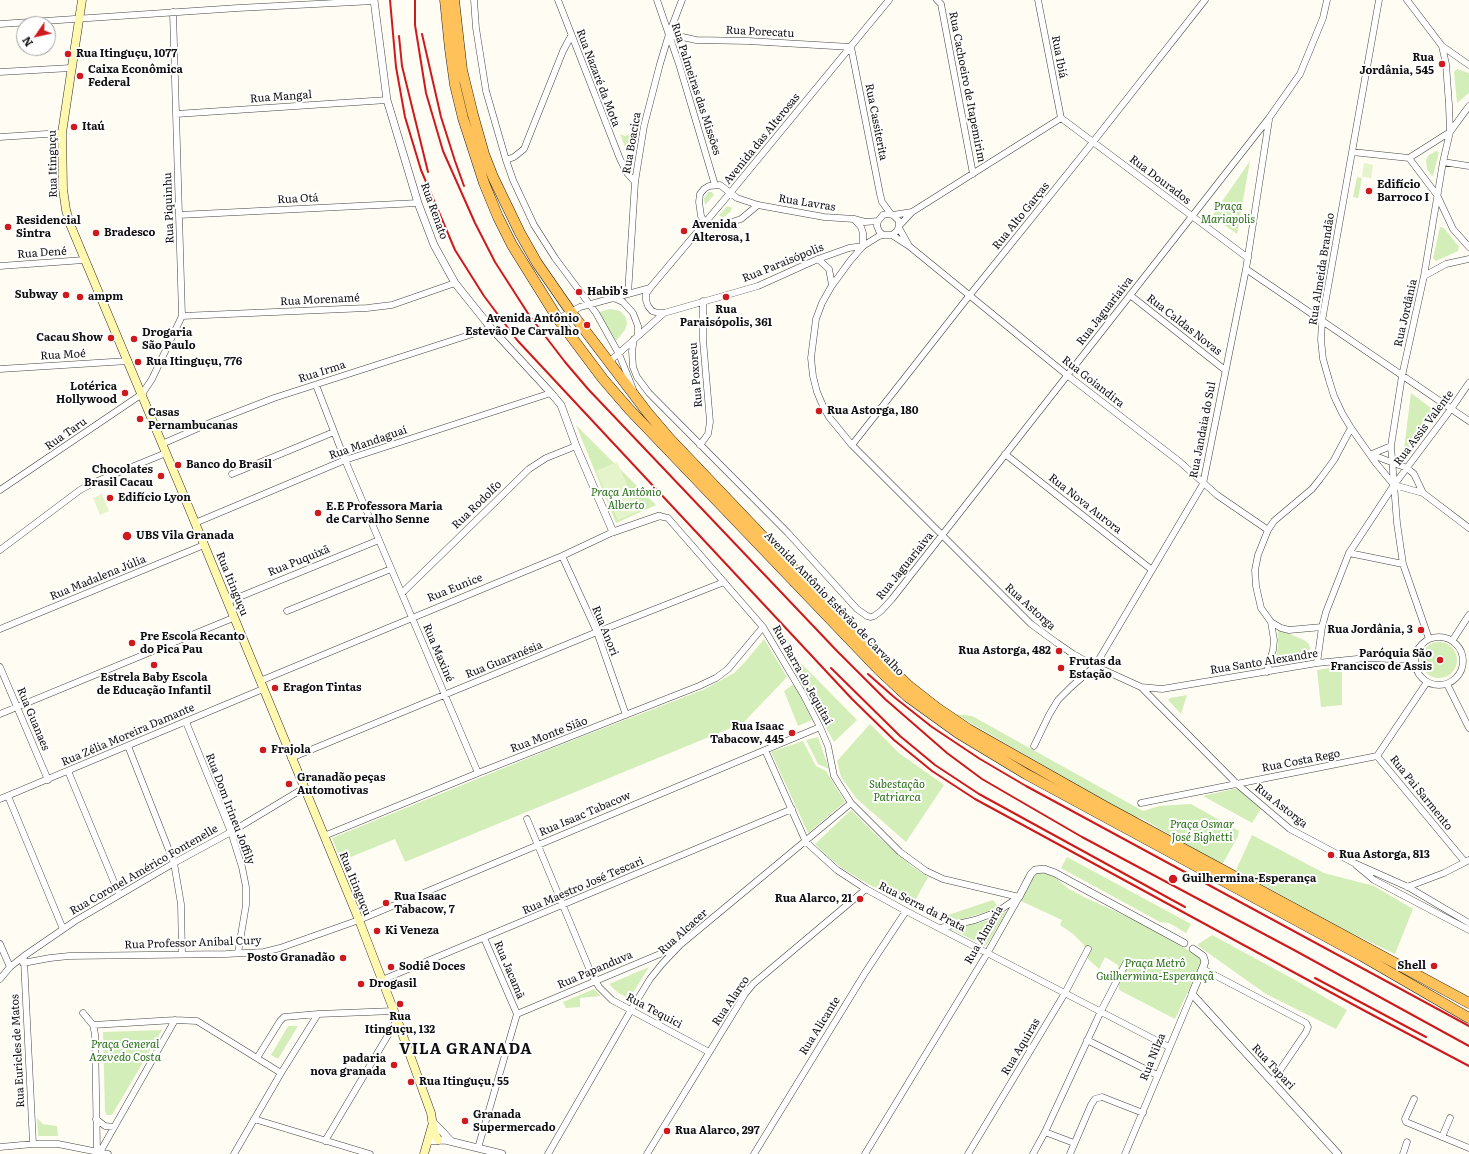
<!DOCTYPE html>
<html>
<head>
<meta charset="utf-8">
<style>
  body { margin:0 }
  #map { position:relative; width:1469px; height:1154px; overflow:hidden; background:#fffdf3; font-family:Literata,serif }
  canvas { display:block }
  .north { position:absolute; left:16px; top:16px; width:40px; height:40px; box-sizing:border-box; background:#fff; border:1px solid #9f9f9f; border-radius:50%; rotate:236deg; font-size:11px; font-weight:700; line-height:16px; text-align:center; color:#101010 }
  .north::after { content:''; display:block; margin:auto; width:14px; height:18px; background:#ce1a1e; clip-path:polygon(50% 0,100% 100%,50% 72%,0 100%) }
</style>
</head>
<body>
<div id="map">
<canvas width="1469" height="1154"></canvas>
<div class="north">N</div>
</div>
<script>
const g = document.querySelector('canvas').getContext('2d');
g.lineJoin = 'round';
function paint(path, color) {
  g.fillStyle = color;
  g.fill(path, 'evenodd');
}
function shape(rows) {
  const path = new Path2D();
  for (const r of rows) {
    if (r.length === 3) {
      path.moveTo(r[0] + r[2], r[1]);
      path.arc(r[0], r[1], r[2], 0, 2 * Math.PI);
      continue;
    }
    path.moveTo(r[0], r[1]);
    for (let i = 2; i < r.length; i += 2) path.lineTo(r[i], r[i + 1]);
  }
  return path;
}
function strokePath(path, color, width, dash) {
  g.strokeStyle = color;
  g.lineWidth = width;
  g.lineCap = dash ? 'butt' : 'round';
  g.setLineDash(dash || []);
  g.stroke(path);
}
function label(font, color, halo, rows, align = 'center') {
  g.font = font + ' Literata,serif';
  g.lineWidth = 4;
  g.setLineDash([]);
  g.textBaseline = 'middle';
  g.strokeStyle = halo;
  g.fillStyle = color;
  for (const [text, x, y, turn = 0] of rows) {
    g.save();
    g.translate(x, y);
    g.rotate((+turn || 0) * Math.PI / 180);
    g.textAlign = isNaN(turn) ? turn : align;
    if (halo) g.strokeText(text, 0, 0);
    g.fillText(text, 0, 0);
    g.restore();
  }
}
const green = shape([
  [1457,69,1469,73,1469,93,1457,103,1454,72],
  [620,134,625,136,631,134,627,152],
  [1436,151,1439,152,1433,176,1431,175,1427,169,1426,160,1429,155],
  [1250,161,1237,234,1212,216],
  [1357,177,1362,178,1358,198,1353,197],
  [708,192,712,192,714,195,705,205,704,199],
  [727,206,732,208,730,212,724,217,719,216],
  [1440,227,1444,228,1459,247,1458,251,1436,261,1433,258],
  [610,309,620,311,625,316,627,323,625,330,616,341,599,312],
  [1411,393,1435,411,1403,457],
  [576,425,656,505,616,523],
  [1278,629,1304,640,1308,643,1310,647,1309,657,1275,663,1278,647],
  [764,639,787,677,743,723,405,862,395,839,341,861,332,838,563,744,705,689,734,673,745,662],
  [1439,660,18],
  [798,660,857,720,834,742,790,663],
  [1342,666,1342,705,1321,707,1317,670],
  [794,684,812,720,798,726,784,691],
  [1187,695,1181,714,1168,700,1170,698],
  [955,714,972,716,1143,811,1159,806,1191,804,1239,831,1238,836,1222,865,1143,819,1132,816],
  [870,724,899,753,944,785,906,842,856,798,841,777,837,761],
  [818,737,829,769,818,764,806,740],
  [803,741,816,766,826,771,845,802,808,833,771,752],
  [1238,788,1261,809,1252,823,1203,796],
  [851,810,877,836,913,867,928,877,912,906,866,883,842,868,826,855,815,844],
  [1252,835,1324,873,1374,886,1413,909,1395,954,1347,931,1236,870],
  [1067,857,1191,924,1186,933,1169,923,1160,922,1061,868],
  [1048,872,1069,889,1084,897,1143,924,1203,959,1175,1019,1119,990,1118,965,1105,957,1099,969,1088,959,1084,945,1073,934,1060,925,1062,920,1021,901,1035,873],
  [993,900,999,908,953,922,945,916],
  [1007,911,988,943,985,946,951,929,986,921],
  [1212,935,1295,980,1347,1010,1336,1029,1266,994,1197,945],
  [649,967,629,999,617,992,609,984],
  [594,989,601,996,580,998,580,1007,566,1008,563,1002],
  [288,1026,298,1026,278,1059,271,1055],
  [162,1030,112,1115,107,1115,105,1112,103,1032],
  [37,1118,43,1124,57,1126,58,1136,38,1136]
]);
const pitch = shape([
  [1364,163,1373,165,1371,178,1362,177],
  [617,462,639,511,618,520,596,471],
  [102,494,109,511,100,515,93,498]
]);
const minor = shape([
  [474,0,476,28,486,91,506,160,513,180,534,225,555,258,596,313,619,354,633,389],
  [558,0,620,159,627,173,635,182],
  [657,0,679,64,715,185],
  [937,0,941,4,973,174],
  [1038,0,1061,118],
  [1379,0,1322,321,1321,340,1323,359,1329,380,1334,396,1342,413,1351,428,1375,462,1394,485],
  [1407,0,1442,46,1446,64,1449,105,1450,132,1443,162,1424,276,1402,376,1391,446,1397,523,1403,564,1429,639],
  [0,24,238,8,374,1],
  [669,34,696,40,748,41,851,47,880,194,882,202,891,214],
  [1442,46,1469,65],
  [0,72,71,68],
  [1469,106,1450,132,1409,158,1437,195,1453,229,1469,247],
  [176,114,387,100],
  [1061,118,1248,258],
  [0,137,62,133],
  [1352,152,1409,158],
  [506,160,514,157,524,149,563,51,571,36],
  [1443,162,1469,166],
  [758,205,741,219,720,226,713,226,705,223,701,216,699,202,700,194,704,189,709,186,720,185,737,198,758,205,824,217,854,219,865,222,878,221],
  [179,215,418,203],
  [893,215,912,212],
  [854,219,861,227,863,233,863,246,850,261,831,287,822,303,816,319,811,358,813,376,817,392,823,406,829,417,852,445,1031,624,1057,643,1073,654,1095,666,1141,687,1237,784,1290,829,1354,863,1408,887,1469,923],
  [899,226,912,212,1061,118],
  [899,228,908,244],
  [883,235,879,231,877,226,878,221,883,215,887,214,893,215,899,221,899,226,897,231,892,235,883,235,879,236,863,246,849,248,818,259,758,286,664,313,658,313,652,311,648,306,646,300,646,294,650,288,730,193,889,0],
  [892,235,909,246,1067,375,1180,462,1217,495,1268,530],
  [818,259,829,269,832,285],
  [0,266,84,260],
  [1246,269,1469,421],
  [1424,276,1446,264,1469,259],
  [628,294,635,182,644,126,660,64,669,34,682,0],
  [1130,295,1225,370],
  [614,298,623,302,633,313,638,326,638,335],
  [182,316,367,308,392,305,455,283],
  [558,319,580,307,650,288],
  [634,339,632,351,633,367,637,377,649,393,788,533,857,609,867,616,871,617,874,616,881,611,892,599,1269,118,1300,74,1323,18,1327,0],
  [610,361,664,313],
  [0,369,128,361],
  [316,385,345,460,478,773],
  [162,444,212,422,274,398,491,328],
  [700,445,708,434,710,422,703,340,703,301],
  [852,445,969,296,1093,142,1205,0],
  [1005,454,1152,570],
  [1370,454,1407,468,1414,474,1423,493],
  [1372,454,1391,446],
  [232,474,334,432],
  [1394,485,1451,409,1469,383],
  [1394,485,1423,493,1469,528],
  [0,490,142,394,152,379,182,316,173,12],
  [659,516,668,518,763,627,803,694,820,727,828,746,834,776,851,803,900,852,926,871,943,879,1019,897],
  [195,523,345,460,551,393],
  [0,550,80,490,95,482,166,453],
  [1349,553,1403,564],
  [562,556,597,632,626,715],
  [402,593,529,469,546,458,576,446],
  [227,602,379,540],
  [287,611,391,569],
  [1322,627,1289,630,1281,628,1271,622,1261,608,1256,586,1255,570,1258,555,1268,530,1274,521,1312,489,1320,479,1334,460,1351,428],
  [0,629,204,545],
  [1439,661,24],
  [1452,641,1469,615],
  [1317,663,1322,627,1326,612,1349,553,1394,485],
  [0,667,48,780],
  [1267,672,1273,650,1274,640,1271,622],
  [260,681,562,556,613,532],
  [1447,684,1469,728],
  [1141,687,1162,689,1317,663,1367,658,1415,660],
  [0,714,233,618],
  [186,722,231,832,242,867,246,887,246,905,238,953],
  [128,746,174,863,181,904,182,954],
  [1034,746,1049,715,1058,700,1071,687,1095,666,1203,484,1246,269,1269,120],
  [765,750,806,842,837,870,866,889,906,911,1169,1047],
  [1377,756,1465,862],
  [291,758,597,632,724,582],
  [68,771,119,894],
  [8,796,63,929],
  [0,799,263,689],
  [1141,803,1377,756,1427,682],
  [527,819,591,973,599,987,612,1000,709,1052],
  [324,836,478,773,699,686,716,678,728,669,763,627],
  [1356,865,1374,880,1469,930],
  [1407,887,1444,873,1469,860],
  [940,928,975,920,997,912,1016,899],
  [0,944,10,967],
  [24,960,33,1144],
  [23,963,50,958,69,956,226,954,264,952,280,948,359,920,820,727],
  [1203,969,1306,1023,1308,1027,1306,1032,1272,1082],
  [0,979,10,967,24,956,75,921,174,863,231,832,304,788],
  [382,980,792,809],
  [83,1013,93,1025,175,1020,197,1021,281,1073],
  [517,1014,679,946],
  [93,1025,95,1034,97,1151],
  [1087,1040,1157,1075],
  [257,1058,280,1021,284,1017,318,1014,394,1011],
  [1414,1099,1405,1119,1406,1122,1469,1148],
  [96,1119,105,1126,114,1127],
  [254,1119,370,1154],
  [1045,1132,1074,1143],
  [1442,1137,1450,1118],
  [325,1141,397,1020],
  [0,1147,33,1144,58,1144,108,1154],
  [478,1148,517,1014,484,938],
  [100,1152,175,1020],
  [234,1154,281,1073,318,1014],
  [548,1154,631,1010,650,979,662,964,680,945,851,803],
  [647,1154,745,994,753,984,866,889],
  [754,1154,865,973,906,911],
  [865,1154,988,952,1019,897],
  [968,1154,1065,993,1088,949],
  [1033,1154,1045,1132,1101,1011,1127,961],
  [1070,1154,1091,1105,1095,1099,1102,1097,1143,1113],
  [1125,1154,1192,994],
  [1403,1154,1407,1142]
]);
const tertiary = shape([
  [374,0,387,100,418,203,434,245,455,283,491,328,551,393,561,405,576,446,613,532,659,516],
  [1019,897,1031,874,1035,870,1044,869,1055,873,1184,943],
  [1193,949,1203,956,1205,962,1192,994,1338,1154],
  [432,1121,451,1141],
  [428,1141,445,1140,502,1154]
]);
const secondary = shape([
  [82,0,62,133,63,189,66,210,70,224,184,496,359,920,394,1011,431,1113,434,1132,438,1140],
  [424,1154,432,1126]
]);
const trunk = shape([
  [445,0,450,49,455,85,463,118,484,183,498,217,512,245,558,319,603,379,629,409,878,669,908,697,958,733,1026,774,1362,956,1469,1018],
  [454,0,462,70,473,115,484,154,493,177,520,233,537,263,571,312,647,412,670,439,874,653,909,686,937,708,968,729,1106,807,1469,1003]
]);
const rail = shape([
  [390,0,396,67,405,117,421,170,455,250,484,296,517,340,852,699,894,740,932,771,975,799,1365,1011,1469,1066],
  [415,0,415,25,426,93,443,151,475,223,495,262,529,315,565,362,588,389,837,651,885,699,947,753,982,779,1082,837,1294,950,1469,1046],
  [422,34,441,117,455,161,464,186],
  [399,36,402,66,428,172],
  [831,668,900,736,935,765,979,794,1185,907],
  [868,674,894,697,932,727,980,759,1026,786,1469,1026],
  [1315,978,1426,1037]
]);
const markers = [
  [68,54,4,"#ce1a1e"],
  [1442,64,4,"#ce1a1e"],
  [80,76,4,"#ce1a1e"],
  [74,127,4,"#ce1a1e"],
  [1369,191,4,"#ce1a1e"],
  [8,227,4,"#ce1a1e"],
  [684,231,4,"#ce1a1e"],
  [96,233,4,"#ce1a1e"],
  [579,292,4,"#ce1a1e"],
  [66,295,4,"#ce1a1e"],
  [80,297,4,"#ce1a1e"],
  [726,297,4,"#ce1a1e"],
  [587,325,4,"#ce1a1e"],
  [111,338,4,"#ce1a1e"],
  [134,339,4,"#ce1a1e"],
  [138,362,4,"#ce1a1e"],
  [125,393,4,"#ce1a1e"],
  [819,411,4,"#ce1a1e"],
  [140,419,4,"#ce1a1e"],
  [178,465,4,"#ce1a1e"],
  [161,476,4,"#ce1a1e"],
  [110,498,4,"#ce1a1e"],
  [318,513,4,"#ce1a1e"],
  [127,536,5,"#ce1a1e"],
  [1421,630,4,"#ce1a1e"],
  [132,643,4,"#ce1a1e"],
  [1059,651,4,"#ce1a1e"],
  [1440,660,4,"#ce1a1e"],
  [154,665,4,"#ce1a1e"],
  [1061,668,4,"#ce1a1e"],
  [275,688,4,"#ce1a1e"],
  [792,733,4,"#ce1a1e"],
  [263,750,4,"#ce1a1e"],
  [289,784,4,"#ce1a1e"],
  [1331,855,4,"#ce1a1e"],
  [1173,879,5,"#ce1a1e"],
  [860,899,4,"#ce1a1e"],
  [386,903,4,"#ce1a1e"],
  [377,931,4,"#ce1a1e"],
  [343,958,4,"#ce1a1e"],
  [1434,966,4,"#ce1a1e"],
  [391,967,4,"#ce1a1e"],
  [361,984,4,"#ce1a1e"],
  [400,1004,4,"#ce1a1e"],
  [394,1065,4,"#ce1a1e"],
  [411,1082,4,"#ce1a1e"],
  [465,1121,4,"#ce1a1e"],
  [667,1131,4,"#ce1a1e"]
];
const streetNames = [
  ["Rua Porecatu",760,32,3],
  ["Rua Ibiá",1059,57,79],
  ["Rua Nazaré da Mota",598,78,69],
  ["Rua Cachoeiro de Itapemirim",967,87,79],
  ["Rua Palmeiras das Missões",696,89,72],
  ["Rua Mangal",281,97,-4],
  ["Rua Cassiterita",876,122,79],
  ["Avenida das Alterosas",762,139,-51],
  ["Rua Boacica",632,143,-80],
  ["Rua Itinguçu",53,164,-91],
  ["Rua Dourados",1160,180,37],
  ["Rua Otá",298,199,-3],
  ["Rua Lavras",807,203,9],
  ["Rua Piquinhu",169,208,-92],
  ["Rua Renato",434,211,70],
  ["Rua Alto Garças",1021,216,-51],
  ["Rua Dené",42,253,-4],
  ["Rua Paraisópolis",783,263,-22],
  ["Rua Almeida Brandão",1322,269,-81],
  ["Rua Morenamé",320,300,-3],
  ["Rua Jaguariaiva",1105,311,-52],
  ["Rua Jordânia",1406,313,-77],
  ["Rua Caldas Novas",1184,325,38],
  ["Rua Moé",63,355,-3],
  ["Rua Irma",322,372,-18],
  ["Rua Poxoreu",696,375,-95],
  ["Rua Goiandira",1093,382,38],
  ["Rua Assis Valente",1424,428,-53],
  ["Rua Jandaia do Sul",1203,430,-79],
  ["Rua Taru",66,434,-35],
  ["Rua Mandaguaí",368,443,-19],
  ["Rua Nova Aurora",1085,504,38],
  ["Rua Rodolfo",477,505,-44],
  ["Rua Puquixã",299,561,-22],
  ["Rua Jaguariaiva",905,566,-51],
  ["Rua Madalena Júlia",98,578,-22],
  ["Rua Itinguçu",232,584,68],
  ["Rua Eunice",455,588,-22],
  ["Avenida Antônio Estêvão de Carvalho",834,604,46],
  ["Rua Astorga",1030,607,42],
  ["Rua Anori",605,631,68],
  ["Rua Maxiné",438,653,67],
  ["Rua Guaranésia",504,660,-22],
  ["Rua Santo Alexandre",1264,662,-9],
  ["Rua Barra do Jequitaí",802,675,61],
  ["Rua Guanaes",33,719,67],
  ["Rua Zélia Moreira Damante",128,735,-23],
  ["Rua Monte Sião",549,735,-21],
  ["Rua Costa Rego",1301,761,-11],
  ["Rua Pai Sarmento",1421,793,51],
  ["Rua Astorga",1281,806,38],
  ["Rua Dom Irineu Joffily",230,809,69],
  ["Rua Isaac Tabacow",585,814,-23],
  ["Rua Coronel Américo Fontenelle",144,870,-30],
  ["Rua Itinguçu",355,884,68],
  ["Rua Maestro José Tescari",583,886,-23],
  ["Rua Serra da Prata",922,907,27],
  ["Rua Alcacer",683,932,-42],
  ["Rua Almeria",984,935,-60],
  ["Rua Professor Aníbal Cury",193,943,-2],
  ["Rua Jacamã",509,970,67],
  ["Rua Papanduva",595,970,-23],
  ["Rua Alarco",731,1001,-56],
  ["Rua Tequici",654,1011,28],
  ["Rua Alicante",820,1026,-58],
  ["Rua Aquiras",1021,1047,-59],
  ["Rua Euricles de Matos",18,1051,-93],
  ["Rua Nilza",1153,1057,-68],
  ["Rua Tapari",1273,1067,47]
];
const poiNames = [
  ["Rua Itinguçu, 1077",76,54],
  ["Rua",1434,58,"right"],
  ["Jordânia, 545",1434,71,"right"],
  ["Caixa Econômica",88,70],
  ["Federal",88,83],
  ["Itaú",82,127],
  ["Edifício",1377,185],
  ["Barroco I",1377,198],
  ["Residencial",16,221],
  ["Sintra",16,234],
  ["Avenida",692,225],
  ["Alterosa, 1",692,238],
  ["Bradesco",104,233],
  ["Habib's",587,292],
  ["Subway",58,295,"right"],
  ["ampm",88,297],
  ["Rua",726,310,"center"],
  ["Paraisópolis, 361",726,323,"center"],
  ["Avenida Antônio",579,319,"right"],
  ["Estevão De Carvalho",579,332,"right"],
  ["Drogaria",142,333],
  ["São Paulo",142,346],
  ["Cacau Show",103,338,"right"],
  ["Rua Itinguçu, 776",146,362],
  ["Lotérica",117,387,"right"],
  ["Hollywood",117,400,"right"],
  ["Rua Astorga, 180",827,411],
  ["Casas",148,413],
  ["Pernambucanas",148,426],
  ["Banco do Brasil",186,465],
  ["Chocolates",153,470,"right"],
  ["Brasil Cacau",153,483,"right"],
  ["Edifício Lyon",118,498],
  ["E.E Professora Maria",326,507],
  ["de Carvalho Senne",326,520],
  ["UBS Vila Granada",136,536],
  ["Rua Jordânia, 3",1413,630,"right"],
  ["Pre Escola Recanto",140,637],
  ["do Pica Pau",140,650],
  ["Rua Astorga, 482",1051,651,"right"],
  ["Paróquia São",1432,654,"right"],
  ["Francisco de Assis",1432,667,"right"],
  ["Frutas da",1069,662],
  ["Estação",1069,675],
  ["Estrela Baby Escola",154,678,"center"],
  ["de Educação Infantil",154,691,"center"],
  ["Eragon Tintas",283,688],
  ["Rua Isaac",784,727,"right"],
  ["Tabacow, 445",784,740,"right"],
  ["Frajola",271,750],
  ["Granadão peças",297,778],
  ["Automotivas",297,791],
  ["Rua Astorga, 813",1339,855],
  ["Guilhermina-Esperança",1182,879],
  ["Rua Isaac",394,897],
  ["Tabacow, 7",394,910],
  ["Rua Alarco, 21",852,899,"right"],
  ["Ki Veneza",385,931],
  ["Posto Granadão",335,958,"right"],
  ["Shell",1426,966,"right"],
  ["Sodiê Doces",399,967],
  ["Drogasil",369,984],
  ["Rua",400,1017,"center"],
  ["Itinguçu, 132",400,1030,"center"],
  ["padaria",386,1059,"right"],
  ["nova granada",386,1072,"right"],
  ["Rua Itinguçu, 55",419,1082],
  ["Granada",473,1115],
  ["Supermercado",473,1128],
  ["Rua Alarco, 297",675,1131]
];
const parkNames = [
  ["Praça",1228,207],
  ["Mariapolis",1228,220],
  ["Praça Antônio",626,493],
  ["Alberto",626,506],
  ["Subestação",897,785],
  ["Patriarca",897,798],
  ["Praça Osmar",1202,825],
  ["José Bighetti",1202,838],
  ["Praça Metrô",1155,964],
  ["Guilhermina-Esperançã",1155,977],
  ["Praça General",125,1045],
  ["Azevedo Costa",125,1058]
];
const districtNames = [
  ["VILA GRANADA",466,1050]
];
paint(green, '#d3eeb8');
paint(pitch, '#e5f4cb');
strokePath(minor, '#434343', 7);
strokePath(tertiary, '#434343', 8);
strokePath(secondary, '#323232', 9);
strokePath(trunk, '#212121', 11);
strokePath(minor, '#fff', 6);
strokePath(tertiary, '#fff', 7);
strokePath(secondary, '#fff8ae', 8);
strokePath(trunk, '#ffc25a', 10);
strokePath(rail, '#ce1a1e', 2);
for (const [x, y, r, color] of markers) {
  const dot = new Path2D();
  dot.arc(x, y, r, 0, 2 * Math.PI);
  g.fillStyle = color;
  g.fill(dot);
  strokePath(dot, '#fff', 1.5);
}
label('11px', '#101010', '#fff', streetNames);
label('bold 11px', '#101010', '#fff', poiNames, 'left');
label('italic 11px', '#296f19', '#fff', parkNames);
g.letterSpacing = '1px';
label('bold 15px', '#101010', '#fff', districtNames);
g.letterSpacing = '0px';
</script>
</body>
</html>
